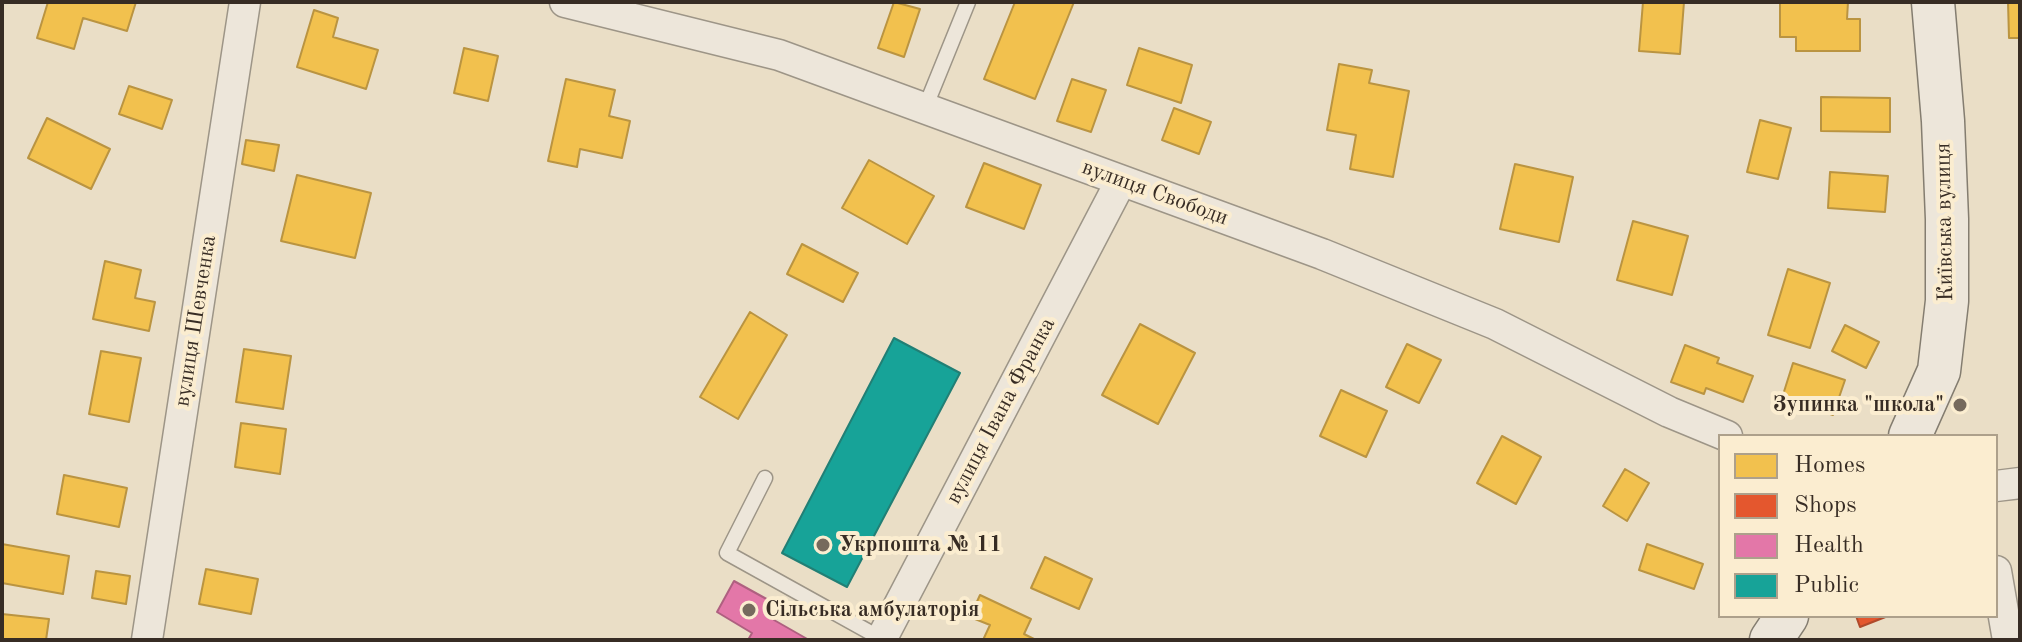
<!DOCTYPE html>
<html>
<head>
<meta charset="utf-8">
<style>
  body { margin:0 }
  #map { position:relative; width:2022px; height:642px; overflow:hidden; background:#eadec6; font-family:"Old Standard TT",serif }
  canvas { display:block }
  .frame { position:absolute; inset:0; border:4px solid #372c24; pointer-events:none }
  .legend { position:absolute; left:1718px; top:434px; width:280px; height:184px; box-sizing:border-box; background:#fbedd0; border:2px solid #ada08b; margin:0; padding:10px 14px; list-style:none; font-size:24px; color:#372c24 }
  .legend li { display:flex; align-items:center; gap:16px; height:40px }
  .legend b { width:40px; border:2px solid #ada08b }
</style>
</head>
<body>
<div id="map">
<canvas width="2022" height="642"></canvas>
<div class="frame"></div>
<ul class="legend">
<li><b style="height:22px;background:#f2c14e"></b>Homes</li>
<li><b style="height:22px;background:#e4572e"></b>Shops</li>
<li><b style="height:22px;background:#e377a8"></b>Health</li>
<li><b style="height:22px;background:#17a398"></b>Public</li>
</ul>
</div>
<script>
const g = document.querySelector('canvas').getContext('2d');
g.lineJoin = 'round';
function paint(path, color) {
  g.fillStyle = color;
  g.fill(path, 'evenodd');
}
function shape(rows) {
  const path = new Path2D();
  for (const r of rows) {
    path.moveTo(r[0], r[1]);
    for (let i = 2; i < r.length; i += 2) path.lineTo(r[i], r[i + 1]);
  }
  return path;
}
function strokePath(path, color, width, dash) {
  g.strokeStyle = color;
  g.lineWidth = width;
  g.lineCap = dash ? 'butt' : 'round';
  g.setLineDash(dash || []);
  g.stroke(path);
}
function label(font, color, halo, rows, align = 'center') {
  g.font = font + ' "Old Standard TT",serif';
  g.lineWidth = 8;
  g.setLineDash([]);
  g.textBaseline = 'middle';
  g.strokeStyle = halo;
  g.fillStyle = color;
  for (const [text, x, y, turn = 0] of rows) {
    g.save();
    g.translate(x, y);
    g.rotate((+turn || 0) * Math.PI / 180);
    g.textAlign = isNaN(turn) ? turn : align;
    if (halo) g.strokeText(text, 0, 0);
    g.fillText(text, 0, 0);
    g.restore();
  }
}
const homes = shape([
  [48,2,136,2,127,31,83,18,74,49,37,38,48,2],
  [894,2,920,9,904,57,878,48,894,2],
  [1015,2,1074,2,1035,99,984,79,1015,2],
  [1643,2,1684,2,1680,54,1639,51,1643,2],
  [1780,2,1848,2,1847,19,1860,19,1860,51,1796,51,1796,37,1780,37,1780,2],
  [2008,2,2020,2,2020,38,2009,38,2008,2],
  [314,10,338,18,333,37,378,50,366,89,297,67,314,10],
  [464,48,498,56,488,101,454,93,464,48],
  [1139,48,1192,65,1181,103,1127,85,1139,48],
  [1339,64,1372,70,1369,83,1409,91,1393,177,1350,169,1356,135,1327,130,1339,64],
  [566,79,615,90,609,116,630,121,622,158,580,149,577,167,548,161,566,79],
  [1072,79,1106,90,1091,132,1057,121,1072,79],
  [129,86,172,100,162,129,119,114,129,86],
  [1821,97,1890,98,1890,132,1821,131,1821,97],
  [1174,108,1211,122,1199,154,1162,140,1174,108],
  [47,118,110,149,91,189,28,158,47,118],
  [1760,120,1791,128,1778,179,1747,172,1760,120],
  [246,140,279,145,274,171,242,164,246,140],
  [869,160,934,196,907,244,842,208,869,160],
  [984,163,1041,185,1024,229,966,207,984,163],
  [1515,164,1573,177,1559,242,1500,229,1515,164],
  [1830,172,1888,176,1885,212,1828,208,1830,172],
  [297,175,371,193,355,258,281,241,297,175],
  [1633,221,1688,236,1672,295,1617,280,1633,221],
  [802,244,858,273,843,302,787,274,802,244],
  [105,261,141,270,135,298,155,302,149,331,93,319,105,261],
  [1788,269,1830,283,1810,348,1768,335,1788,269],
  [750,312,787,335,738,419,700,397,750,312],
  [1140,324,1195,353,1158,424,1102,395,1140,324],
  [1845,325,1879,342,1866,368,1832,351,1845,325],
  [1407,344,1441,360,1419,403,1386,387,1407,344],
  [1685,345,1719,358,1717,363,1753,376,1743,402,1706,388,1704,394,1671,382,1685,345],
  [244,349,291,356,283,409,236,402,244,349],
  [101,351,141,358,129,422,89,414,101,351],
  [1793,363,1845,380,1833,415,1782,398,1793,363],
  [1341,390,1387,411,1366,457,1320,436,1341,390],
  [241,423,286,429,280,474,235,467,241,423],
  [1502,436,1541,457,1516,504,1477,483,1502,436],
  [1625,469,1649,483,1627,521,1603,506,1625,469],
  [64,475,127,488,119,527,57,514,64,475],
  [2,544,69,556,63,594,2,583,2,544],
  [1647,544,1703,564,1694,589,1639,570,1647,544],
  [1045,557,1092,579,1079,609,1031,588,1045,557],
  [206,569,258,579,251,614,199,604,206,569],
  [96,571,130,576,126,604,92,598,96,571],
  [980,595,1031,619,1024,634,1036,640,983,640,990,625,970,617,980,595],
  [2,614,49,619,46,640,2,640,2,614]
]);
const shops = shape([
  [1856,616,1888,616,1860,627,1856,616]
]);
const health = shape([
  [734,581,781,607,774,620,809,640,748,640,752,633,717,612,734,581]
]);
const public = shape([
  [894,338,960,373,847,587,782,553,894,338]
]);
const lane = shape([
  [925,108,968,2],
  [765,478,727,553,882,639]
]);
const street = shape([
  [565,2,779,55,1322,254,1495,324,1669,412,1727,436],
  [1996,486,2020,483],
  [1996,571,2008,640],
  [147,640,245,2],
  [881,640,1121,181]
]);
const secondary = shape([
  [1910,436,1939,371,1947,301,1947,219,1943,121,1933,2],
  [1771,640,1787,616]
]);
const markers = [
  [1960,405,8,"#766a5d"],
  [823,545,8,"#766a5d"],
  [749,610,8,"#766a5d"]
];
const streetNames = [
  ["вулиця Свободи",1155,193,20],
  ["Київська вулиця",1945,222,-91],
  ["вулиця Шевченка",196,321,-81],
  ["вулиця Івана Франка",1001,411,-62]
];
const poiNames = [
  ["Зупинка \"школа\"",1944,405,"right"],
  ["Укрпошта № 11",839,545],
  ["Сільська амбулаторія",765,610]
];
paint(homes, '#f2c14e');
strokePath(homes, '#ba9441', 2);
paint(shops, '#e4572e');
strokePath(shops, '#b04a2b', 2);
paint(health, '#e377a8');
strokePath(health, '#af6080', 2);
paint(public, '#17a398');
strokePath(public, '#217f75', 2);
strokePath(lane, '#9d9587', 17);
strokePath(street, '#9d9587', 33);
strokePath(secondary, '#847d70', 45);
strokePath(lane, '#ede6da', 14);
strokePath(street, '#ede6da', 30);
strokePath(secondary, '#ede6da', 42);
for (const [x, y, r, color] of markers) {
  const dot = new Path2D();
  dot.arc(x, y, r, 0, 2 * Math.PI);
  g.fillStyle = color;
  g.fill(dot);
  strokePath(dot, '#fbedd0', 3);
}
label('22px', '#372c24', '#fbedd0', streetNames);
label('bold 22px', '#372c24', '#fbedd0', poiNames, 'left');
</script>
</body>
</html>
